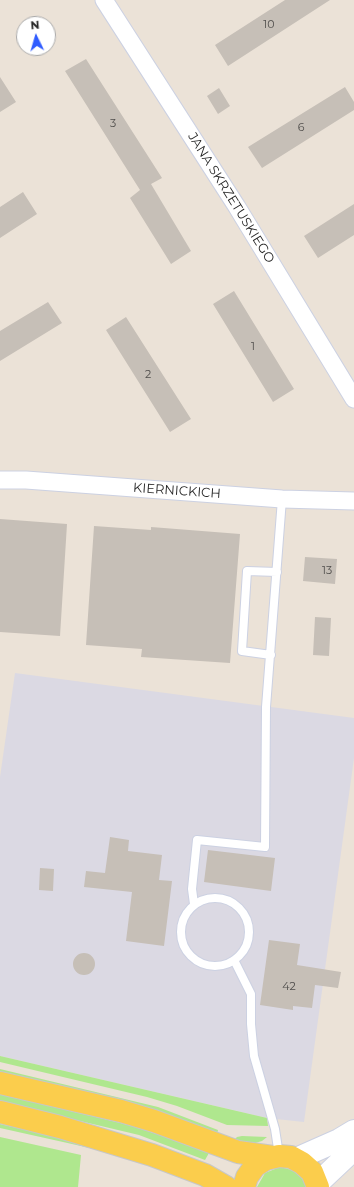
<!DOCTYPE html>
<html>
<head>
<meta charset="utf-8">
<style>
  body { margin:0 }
  #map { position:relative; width:354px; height:1187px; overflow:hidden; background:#ebe2d7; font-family:Montserrat,sans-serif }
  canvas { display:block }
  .north { position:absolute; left:16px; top:16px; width:40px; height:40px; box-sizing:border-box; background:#fff; border:1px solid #a9a9a9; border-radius:50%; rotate:355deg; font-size:11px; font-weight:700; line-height:16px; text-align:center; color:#272727 }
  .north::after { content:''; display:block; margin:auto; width:14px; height:18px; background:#305cff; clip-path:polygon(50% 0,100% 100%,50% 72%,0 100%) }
</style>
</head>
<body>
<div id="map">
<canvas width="354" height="1187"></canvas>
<div class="north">N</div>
</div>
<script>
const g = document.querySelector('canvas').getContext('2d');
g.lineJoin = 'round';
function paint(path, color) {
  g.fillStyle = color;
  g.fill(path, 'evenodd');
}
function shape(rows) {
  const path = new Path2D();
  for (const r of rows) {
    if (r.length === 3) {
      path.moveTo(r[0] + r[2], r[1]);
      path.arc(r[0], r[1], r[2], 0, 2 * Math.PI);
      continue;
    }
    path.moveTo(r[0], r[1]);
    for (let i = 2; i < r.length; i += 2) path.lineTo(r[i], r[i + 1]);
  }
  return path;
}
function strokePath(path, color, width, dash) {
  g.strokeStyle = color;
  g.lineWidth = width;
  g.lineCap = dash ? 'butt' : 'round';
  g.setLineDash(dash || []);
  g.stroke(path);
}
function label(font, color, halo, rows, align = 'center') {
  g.font = font + ' Montserrat,sans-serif';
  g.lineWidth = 3.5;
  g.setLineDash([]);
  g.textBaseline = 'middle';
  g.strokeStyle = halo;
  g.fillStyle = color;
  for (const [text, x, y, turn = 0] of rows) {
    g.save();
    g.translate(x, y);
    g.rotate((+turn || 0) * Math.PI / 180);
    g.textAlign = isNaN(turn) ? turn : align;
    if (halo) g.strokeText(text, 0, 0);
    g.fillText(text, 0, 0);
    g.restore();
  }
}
const industrial = shape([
  [15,673,354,718,354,758,304,1122,267,1118,0,1056,0,777]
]);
const green = shape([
  [0,1056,267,1118,268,1126,227,1125,177,1106,147,1097,0,1062],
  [0,1069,158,1107,218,1130,217,1134,152,1109,76,1089,0,1072],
  [0,1094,129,1125,163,1136,209,1153,205,1160,139,1135,0,1102],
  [0,1124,69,1140,158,1168,90,1148,0,1128],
  [0,1137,81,1155,78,1187,0,1187],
  [237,1137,242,1136,267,1137,262,1141,248,1145,234,1140],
  [280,1167,296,1171,303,1177,307,1187,257,1187,265,1173]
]);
const building = shape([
  [285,0,330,0,228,66,215,45],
  [86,59,162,178,151,184,191,251,171,264,130,198,140,190,65,71],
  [0,77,16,102,0,112],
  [345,87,354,102,354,110,262,168,248,147],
  [219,88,230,106,218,114,207,96],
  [23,192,37,214,0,238,0,207],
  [354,204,354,235,318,258,304,236],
  [234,291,294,389,273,402,213,304],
  [48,302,62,323,0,361,0,331],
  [126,317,191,419,170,432,106,330],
  [0,519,67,524,60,636,0,632],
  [94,526,151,530,151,527,240,534,230,663,141,657,142,649,86,645],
  [305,557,337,559,335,584,303,581],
  [315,617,331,618,329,656,313,655],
  [110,837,129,840,128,851,162,855,159,880,172,881,164,946,126,941,132,892,84,887,86,871,105,873],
  [208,850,275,858,271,891,204,882],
  [40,868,54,869,53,891,39,890],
  [269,940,300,944,297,965,341,972,338,988,315,985,312,1008,293,1006,293,1010,260,1005],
  [84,964,11]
]);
const service = shape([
  [271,655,242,651,247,571,277,572],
  [215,932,34],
  [194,904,192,889,197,840,265,847,266,707,282,499],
  [234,960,251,994,251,1024,254,1056,275,1129,279,1155]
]);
const minor = shape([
  [104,0,237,207,354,399],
  [0,480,26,480,282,499,354,501]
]);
const secondary = shape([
  [296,1159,339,1140,354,1131],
  [317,1184,354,1149]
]);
const primary = shape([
  [0,1083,121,1111,154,1121,238,1152,273,1157],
  [0,1112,60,1127,152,1155,205,1175,226,1187],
  [244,1187,247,1177,255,1166,266,1159,279,1156,291,1157,302,1163,312,1172,318,1187]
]);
const numberNames = [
  ["10",269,25],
  ["3",113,124],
  ["6",301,128],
  ["1",253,347],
  ["2",148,375],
  ["13",327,571],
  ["42",289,987]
];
const streetNames = [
  ["JANA SKRZETUSKIEGO",231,198,58],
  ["KIERNICKICH",177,491,4]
];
paint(industrial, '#dbd9e3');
paint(green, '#afe78e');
paint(building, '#c6bfb7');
strokePath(service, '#ccd1e2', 10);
strokePath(minor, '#ccd1e2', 19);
strokePath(secondary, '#ccd1e2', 24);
strokePath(primary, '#c7c7c7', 24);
strokePath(service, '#fff', 8);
strokePath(minor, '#fff', 17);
strokePath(secondary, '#fff', 22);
strokePath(primary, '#fbcd4c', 22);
label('11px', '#4f4d4b', null, numberNames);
label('13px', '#272727', '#fff', streetNames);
</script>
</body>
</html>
